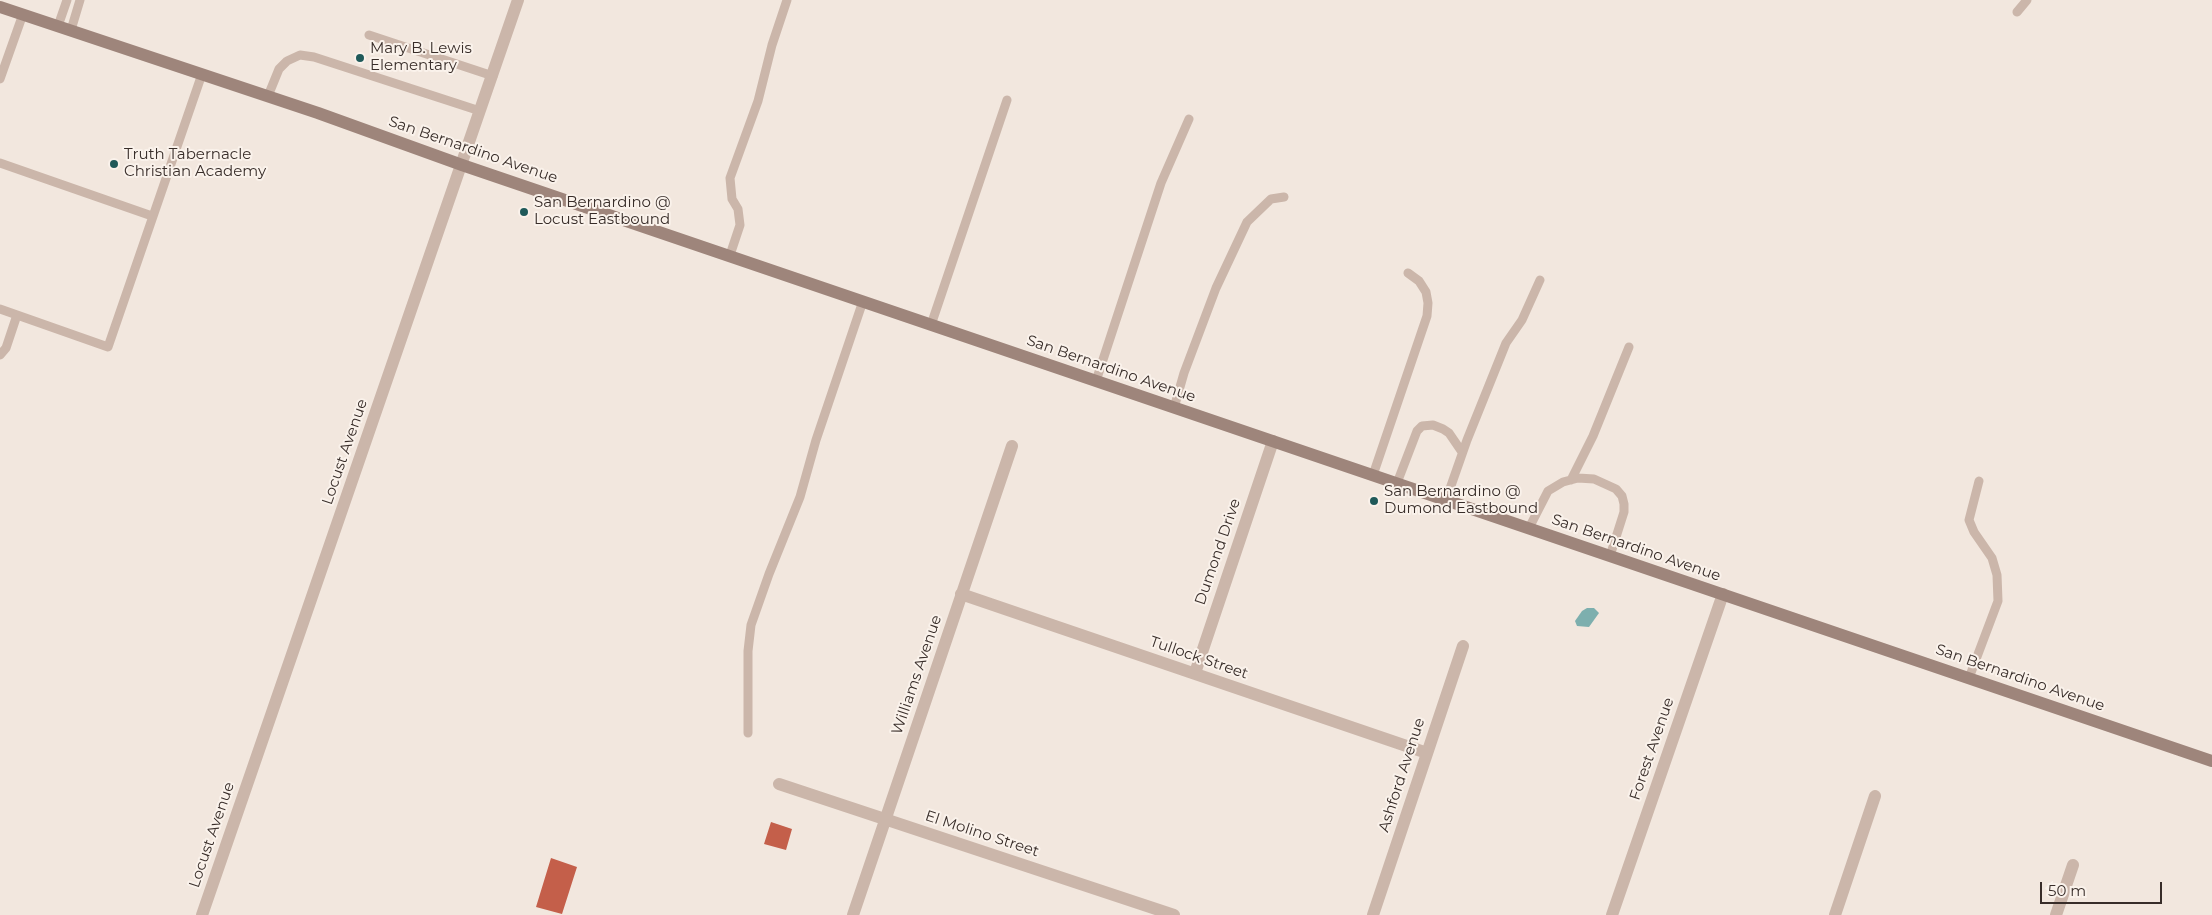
<!DOCTYPE html>
<html>
<head>
<meta charset="utf-8">
<style>
  body { margin:0 }
  #map { position:relative; width:2212px; height:915px; overflow:hidden; background:#f2e7de; font-family:Montserrat,sans-serif }
  canvas { display:block }
  .scale { position:absolute; left:2040px; top:882px; width:122px; height:22px; box-sizing:border-box; border:2px solid #382d29; border-top:0; padding-left:6px; font-size:15px; line-height:18px; white-space:nowrap; color:#382d29; -webkit-text-stroke:4px #faf2eb; paint-order:stroke }
</style>
</head>
<body>
<div id="map">
<canvas width="2212" height="915"></canvas>
<div class="scale">50 m</div>
</div>
<script>
const g = document.querySelector('canvas').getContext('2d');
g.lineJoin = 'round';
function paint(path, color) {
  g.fillStyle = color;
  g.fill(path, 'evenodd');
}
function shape(rows) {
  const path = new Path2D();
  for (const r of rows) {
    path.moveTo(r[0], r[1]);
    for (let i = 2; i < r.length; i += 2) path.lineTo(r[i], r[i + 1]);
  }
  return path;
}
function strokePath(path, color, width, dash) {
  g.strokeStyle = color;
  g.lineWidth = width;
  g.lineCap = dash ? 'butt' : 'round';
  g.setLineDash(dash || []);
  g.stroke(path);
}
function label(font, color, halo, rows, align = 'center') {
  g.font = font + ' Montserrat,sans-serif';
  g.lineWidth = 4;
  g.setLineDash([]);
  g.textBaseline = 'middle';
  g.strokeStyle = halo;
  g.fillStyle = color;
  for (const [text, x, y, turn = 0] of rows) {
    g.save();
    g.translate(x, y);
    g.rotate((+turn || 0) * Math.PI / 180);
    g.textAlign = isNaN(turn) ? turn : align;
    if (halo) g.strokeText(text, 0, 0);
    g.fillText(text, 0, 0);
    g.restore();
  }
}
const water = shape([
  [1594,608,1599,613,1589,627,1577,626,1575,621,1582,611,1587,608]
]);
const building = shape([
  [771,822,792,829,786,850,764,844],
  [551,858,577,867,562,914,536,907]
]);
const service = shape([
  [2017,12,2027,0],
  [58,26,67,0],
  [71,30,80,0],
  [369,35,493,76],
  [0,79,23,14],
  [268,96,279,69,287,61,300,55,314,57,480,111],
  [0,163,152,216],
  [730,255,740,225,738,209,732,199,730,178,758,101,772,45,787,0],
  [0,309,108,347,202,74],
  [931,325,1007,100],
  [0,355,6,348,17,315],
  [1096,381,1161,183,1189,119],
  [1174,408,1184,373,1216,288,1247,222,1271,199,1284,197],
  [1373,475,1427,316,1428,303,1426,292,1419,281,1408,273],
  [1571,480,1593,436,1629,347],
  [1397,483,1417,431,1422,426,1433,425,1443,429,1449,433,1462,452],
  [1446,500,1467,440,1506,343,1522,320,1540,280],
  [1529,528,1548,491,1563,482,1578,478,1594,479,1616,489,1622,496,1624,504,1624,512,1610,556],
  [1969,678,1998,601,1997,575,1992,558,1974,532,1969,520,1979,481],
  [748,733,748,651,751,625,769,574,800,497,816,440,863,301]
]);
const minor = shape([
  [961,594,1427,753],
  [1195,673,1273,441],
  [779,784,1174,915],
  [853,915,1012,446],
  [1373,915,1463,646],
  [1612,915,1723,594],
  [1835,915,1875,796],
  [2056,915,2073,865]
]);
const tertiary = shape([
  [202,915,518,0]
]);
const secondary = shape([
  [0,7,318,113,462,165,2212,761]
]);
const markers = [
  [360,58,5,"#1f5959"],
  [114,164,5,"#1f5959"],
  [524,212,5,"#1f5959"],
  [1374,501,5,"#1f5959"]
];
const poiNames = [
  ["Mary B. Lewis",370,49],
  ["Elementary",370,66],
  ["Truth Tabernacle",124,155],
  ["Christian Academy",124,172],
  ["San Bernardino @",534,203],
  ["Locust Eastbound",534,220],
  ["San Bernardino @",1384,492],
  ["Dumond Eastbound",1384,509]
];
const streetNames = [
  ["San Bernardino Avenue",473,150,19],
  ["San Bernardino Avenue",1111,369,19],
  ["Locust Avenue",345,452,-71],
  ["San Bernardino Avenue",1636,548,19],
  ["Dumond Drive",1218,552,-71],
  ["Tullock Street",1199,658,19],
  ["Williams Avenue",917,675,-71],
  ["San Bernardino Avenue",2020,678,19],
  ["Forest Avenue",1652,749,-71],
  ["Ashford Avenue",1402,775,-72],
  ["El Molino Street",982,834,18],
  ["Locust Avenue",212,835,-71]
];
paint(water, '#7dafae');
paint(building, '#c45f4a');
strokePath(service, '#cbb6aa', 9);
strokePath(minor, '#cbb6aa', 12);
strokePath(tertiary, '#cbb6aa', 12);
strokePath(secondary, '#9e857b', 12);
for (const [x, y, r, color] of markers) {
  const dot = new Path2D();
  dot.arc(x, y, r, 0, 2 * Math.PI);
  g.fillStyle = color;
  g.fill(dot);
  strokePath(dot, '#faf2eb', 2);
}
label('15px', '#382d29', '#faf2eb', poiNames, 'left');
label('15px', '#382d29', '#faf2eb', streetNames);
</script>
</body>
</html>
